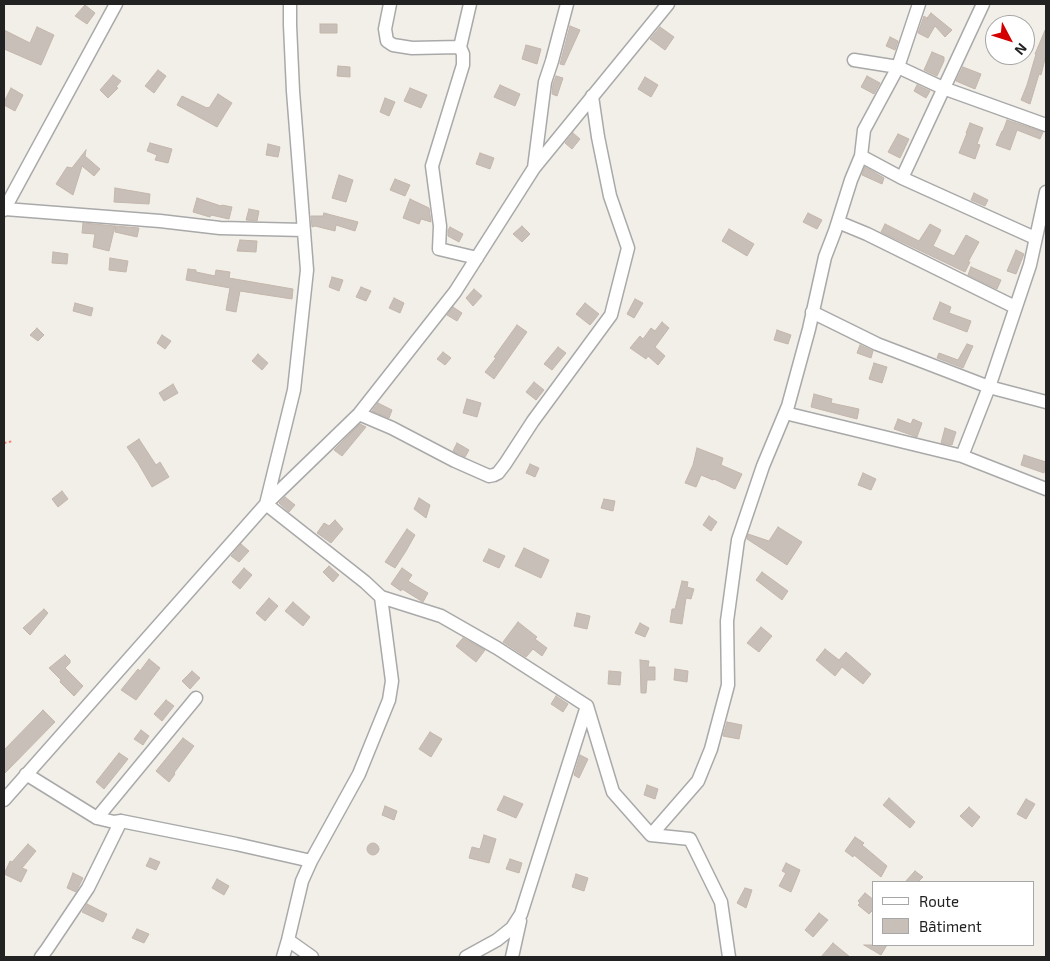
<!DOCTYPE html>
<html>
<head>
<meta charset="utf-8">
<style>
  body { margin:0 }
  #map { position:relative; width:1050px; height:961px; overflow:hidden; background:#f2efe9; font-family:"Exo 2",sans-serif }
  canvas { display:block }
  .frame { position:absolute; inset:0; border:5px solid #222; pointer-events:none }
  .legend { position:absolute; left:872px; top:881px; width:162px; height:65px; box-sizing:border-box; background:#fff; border:1px solid #a7a7a7; margin:0; padding:6px 9px; list-style:none; font-size:15px; color:#222 }
  .legend li { display:flex; align-items:center; gap:10px; height:25px }
  .legend b { width:25px; border:1px solid #a7a7a7 }
  .north { position:absolute; left:985px; top:15px; width:50px; height:50px; box-sizing:border-box; background:#fff; border:1px solid #a7a7a7; border-radius:50%; rotate:130deg; font-size:14px; font-weight:700; line-height:20px; text-align:center; color:#222 }
  .north::after { content:''; display:block; margin:auto; width:18px; height:22px; background:#d40000; clip-path:polygon(50% 0,100% 100%,50% 72%,0 100%) }
</style>
</head>
<body>
<div id="map">
<canvas width="1050" height="961"></canvas>
<div class="frame"></div>
<ul class="legend">
<li><b style="height:6px;background:#fff"></b>Route</li>
<li><b style="height:14px;background:#c7bfb8"></b>Bâtiment</li>
</ul>
<div class="north">N</div>
</div>
<script>
const g = document.querySelector('canvas').getContext('2d');
g.lineJoin = 'round';
function paint(path, color) {
  g.fillStyle = color;
  g.fill(path, 'evenodd');
}
function shape(rows) {
  const path = new Path2D();
  for (const r of rows) {
    if (r.length === 3) {
      path.moveTo(r[0] + r[2], r[1]);
      path.arc(r[0], r[1], r[2], 0, 2 * Math.PI);
      continue;
    }
    path.moveTo(r[0], r[1]);
    for (let i = 2; i < r.length; i += 2) path.lineTo(r[i], r[i + 1]);
  }
  return path;
}
function strokePath(path, color, width, dash) {
  g.strokeStyle = color;
  g.lineWidth = width;
  g.lineCap = dash ? 'butt' : 'round';
  g.setLineDash(dash || []);
  g.stroke(path);
}
const building = shape([
  [85,5,95,13,87,24,75,16,85,5],
  [931,13,952,30,945,37,935,26,928,38,918,33,924,16,928,19,927,18,931,13],
  [320,24,337,24,337,33,320,33,320,24],
  [570,26,580,30,564,65,560,64,570,26],
  [37,27,54,35,41,65,4,49,4,30,30,43,37,27],
  [660,27,674,37,665,50,650,39,660,27],
  [1046,28,1046,55,1041,75,1039,74,1030,104,1021,100,1027,85,1036,54,1035,54,1046,28],
  [890,37,898,41,895,50,886,46,890,37],
  [526,45,541,49,537,64,522,59,526,45],
  [932,52,944,57,944,61,937,76,924,70,932,52],
  [338,66,350,67,350,77,337,76,338,66],
  [963,67,981,74,975,89,956,81,963,67],
  [158,70,166,76,154,93,145,86,158,70],
  [113,75,121,81,116,87,118,88,108,98,100,90,113,75],
  [556,76,563,78,557,96,552,94,553,84,556,76],
  [867,76,880,83,874,94,861,87,867,76],
  [645,77,658,85,651,97,638,89,645,77],
  [500,85,520,94,515,106,494,97,500,85],
  [917,85,930,91,926,98,914,91,917,85],
  [11,88,23,95,15,111,4,105,4,102,11,88],
  [410,88,427,95,421,108,404,101,410,88],
  [218,94,232,103,225,114,217,127,177,105,182,96,207,108,208,107,209,108,218,94],
  [385,98,395,102,389,116,380,112,385,98],
  [1007,120,1043,132,1040,139,1017,130,1010,150,996,145,1002,131,1003,131,1007,120],
  [970,123,983,128,977,144,980,145,975,159,959,153,967,133,966,133,970,123],
  [573,133,580,139,572,149,565,143,573,133],
  [898,134,909,139,900,158,888,152,898,134],
  [150,143,172,149,168,163,155,160,157,155,147,151,150,143],
  [268,144,280,147,278,157,266,155,268,144],
  [86,150,85,156,100,169,94,176,82,166,73,195,56,184,67,167,72,168,86,150],
  [480,153,494,158,490,169,476,164,480,153],
  [865,167,884,178,882,184,862,175,865,167],
  [339,175,353,180,346,202,332,198,339,175],
  [395,179,410,185,405,196,390,190,395,179],
  [115,188,150,194,149,204,114,202,115,188],
  [974,193,988,200,985,206,971,200,974,193],
  [197,198,221,206,222,205,232,207,229,219,211,215,210,217,193,212,197,198],
  [410,199,429,208,431,222,421,219,419,224,403,218,410,199],
  [249,209,259,211,257,221,246,220,249,209],
  [324,213,358,222,355,231,336,225,335,231,315,226,312,227,311,216,323,216,324,213],
  [808,213,822,220,817,229,803,222,808,213],
  [83,223,115,226,109,251,93,247,95,234,82,233,83,223],
  [885,224,919,241,930,224,941,230,933,246,954,256,966,235,979,242,968,262,970,262,965,272,881,232,885,224],
  [115,226,139,228,137,237,115,232,115,226],
  [522,226,530,234,522,242,513,234,522,226],
  [450,227,463,234,459,242,448,236,448,230,450,227],
  [729,229,754,244,747,256,722,241,729,229],
  [240,240,257,241,256,252,237,251,240,240],
  [1016,250,1024,254,1016,274,1007,271,1016,250],
  [53,252,68,254,67,264,52,263,53,252],
  [110,258,128,261,126,272,109,270,110,258],
  [971,267,1001,280,997,289,968,275,971,267],
  [188,269,196,270,196,272,215,276,216,270,230,272,229,278,293,289,292,299,240,291,236,312,226,310,230,288,186,280,188,269],
  [332,277,343,280,339,291,329,287,332,277],
  [361,287,371,291,366,301,356,297,361,287],
  [474,289,482,296,473,306,466,298,474,289],
  [394,298,404,303,400,313,389,308,394,298],
  [635,299,643,303,634,318,627,314,635,299],
  [940,302,951,307,949,313,971,321,967,332,933,319,940,302],
  [75,303,93,308,91,316,73,311,75,303],
  [585,303,599,314,590,325,576,314,585,303],
  [453,307,462,313,457,321,447,315,453,307],
  [662,322,669,328,655,347,665,356,658,365,648,356,646,359,630,348,640,336,643,339,651,328,655,331,662,322],
  [517,325,527,332,494,379,485,372,496,358,494,357,517,325],
  [37,328,44,335,38,341,30,335,37,328],
  [777,330,791,335,788,344,774,340,777,330],
  [162,335,171,341,165,349,157,343,162,335],
  [967,344,973,346,963,368,937,358,939,353,958,360,967,344],
  [860,345,873,351,871,358,857,353,860,345],
  [558,347,566,353,552,370,544,364,558,347],
  [443,352,451,358,445,365,437,359,443,352],
  [258,354,268,363,262,370,252,361,258,354],
  [874,363,887,367,882,383,869,379,874,363],
  [534,382,544,390,536,400,526,392,534,382],
  [173,384,178,393,164,401,159,393,173,384],
  [814,394,832,399,831,403,859,409,857,419,811,407,814,394],
  [467,399,481,403,477,417,463,413,467,399],
  [378,403,392,410,389,418,372,411,378,403],
  [898,419,911,424,913,419,922,423,917,437,894,429,898,419],
  [360,424,366,427,342,456,334,450,360,424],
  [945,428,956,432,952,445,941,443,945,428],
  [139,439,156,465,160,462,169,477,152,487,138,463,127,447,139,439],
  [457,443,469,450,465,457,453,451,457,443],
  [697,448,723,458,721,465,742,474,735,489,714,479,713,480,701,475,696,487,685,483,693,465,697,448],
  [1024,455,1046,462,1044,473,1021,465,1024,455],
  [530,464,539,468,535,477,526,473,530,464],
  [863,473,876,479,871,490,858,485,863,473],
  [62,491,68,499,58,507,52,499,62,491],
  [285,497,295,505,289,512,279,503,285,497],
  [419,498,430,505,426,518,414,509,419,498],
  [604,499,615,501,613,511,601,508,604,499],
  [709,516,717,522,711,531,703,525,709,516],
  [335,520,343,529,331,543,317,533,324,523,329,526,335,520],
  [778,527,802,542,787,565,747,539,748,534,769,541,778,527],
  [407,529,415,535,406,551,395,568,385,562,407,529],
  [241,544,249,551,239,562,231,556,241,544],
  [524,548,549,560,541,578,515,566,524,548],
  [489,549,505,556,499,568,483,561,489,549],
  [329,566,339,575,333,582,323,572,329,566],
  [244,568,252,575,240,589,232,582,244,568],
  [402,568,412,575,408,581,428,593,423,602,402,589,401,591,391,584,402,568],
  [762,572,788,591,782,600,756,580,762,572],
  [682,581,688,582,687,587,694,589,691,599,686,598,682,624,670,622,672,609,675,609,682,581],
  [269,598,278,606,265,621,256,613,269,598],
  [293,602,310,617,303,626,285,611,293,602],
  [44,609,48,613,30,635,23,628,44,609],
  [577,613,590,616,587,629,574,626,577,613],
  [518,622,537,637,535,639,547,648,542,656,533,649,526,657,503,642,518,622],
  [640,623,649,628,645,637,635,633,640,623],
  [761,627,772,636,759,652,747,643,761,627],
  [463,638,485,650,476,662,456,646,463,638],
  [825,649,839,660,846,652,871,674,863,684,842,667,835,676,816,660,825,649],
  [65,655,70,660,70,663,65,668,83,686,74,696,60,682,61,680,49,668,65,655],
  [149,659,160,668,136,700,121,690,138,669,140,671,149,659],
  [640,660,649,661,648,667,655,667,655,680,647,680,646,693,641,693,640,660],
  [675,669,688,671,687,682,674,680,675,669],
  [192,671,200,678,190,689,182,681,192,671],
  [609,671,621,672,620,685,608,684,609,671],
  [556,696,568,704,563,712,551,704,556,696],
  [166,700,174,706,162,721,154,714,166,700],
  [43,710,55,722,4,774,4,750,43,710],
  [727,722,742,725,739,739,723,736,727,722],
  [141,730,149,736,143,745,134,739,141,730],
  [430,732,442,739,431,757,419,749,430,732],
  [183,738,194,746,174,773,175,774,169,782,156,771,183,738],
  [119,753,128,759,104,789,96,782,119,753],
  [580,755,588,759,579,778,574,775,580,755],
  [647,785,658,789,655,799,644,795,647,785],
  [504,796,523,804,516,818,497,810,504,796],
  [889,798,915,822,910,828,883,805,889,798],
  [1026,799,1035,804,1026,819,1017,814,1026,799],
  [385,806,397,811,394,820,382,815,385,806],
  [969,807,980,817,972,827,960,816,969,807],
  [484,835,496,839,489,863,469,858,472,847,480,849,484,835],
  [855,837,864,843,862,845,887,866,881,877,854,855,853,857,845,851,855,837],
  [373,849,6],
  [28,844,36,851,22,868,27,870,21,882,4,874,10,861,12,862,28,844],
  [150,858,160,862,156,870,146,866,150,858],
  [510,859,522,863,519,873,506,869,510,859],
  [786,863,800,870,791,892,779,886,786,873,782,871,786,863],
  [915,871,923,877,918,882,905,882,915,871],
  [73,873,83,878,76,892,67,888,73,873],
  [576,874,588,878,584,891,572,887,576,874],
  [217,879,229,886,224,895,212,888,217,879],
  [745,888,752,890,746,908,737,903,745,888],
  [865,893,874,900,874,909,869,914,858,905,860,903,858,901,865,893],
  [87,904,107,914,103,922,82,912,87,904],
  [819,913,828,920,813,937,805,930,819,913],
  [137,929,149,934,144,943,132,938,137,929],
  [833,943,850,957,821,957,833,943],
  [864,945,887,945,881,955,864,945]
]);
const path = shape([
  [4,443,13,441]
]);
const minor = shape([
  [290,4,290,25,293,91,307,270,294,390,266,504,365,582,381,597,441,616,497,648,587,706,613,792,651,835,690,839,721,902,729,957],
  [390,4,385,29,387,41,393,45,412,48,460,47],
  [470,4,460,47,463,54,463,65,432,166,440,226,439,249,477,258],
  [854,60,898,67,943,88,1046,125],
  [861,156,902,178,983,4],
  [534,168,545,82,552,61,567,4],
  [902,178,1035,238],
  [5,209,160,221,220,228,304,230],
  [4,210,116,4],
  [838,222,867,234,1015,307],
  [812,312,877,344,989,387,1046,402],
  [785,413,962,456,989,387,1030,265,1046,192],
  [359,414,392,428,455,461,489,476,494,475,498,473,505,464,533,421,611,315,628,248,610,196,598,137,592,96],
  [962,456,1046,489],
  [26,774,97,818,114,822,121,821,236,844,311,861],
  [4,800,266,504,359,414,455,292,534,168,668,4],
  [97,818,196,698],
  [651,835,698,781,711,749,728,685,727,621,738,540,763,466,788,406,809,329,825,257,835,231,851,180,861,156,864,130,898,67,919,4],
  [288,940,312,957],
  [41,957,47,949,88,888,121,821],
  [283,957,288,940,302,881,311,861,359,774,389,700,392,681,381,597],
  [466,957,497,940,512,928,521,914,587,706],
  [512,957,520,921]
]);
paint(building, '#c7bfb8');
strokePath(building, '#c4b6ab', 1);
strokePath(minor, '#a9a9a9', 15);
strokePath(path, '#fa8072', 2, [2.5, 2.5]);
strokePath(minor, '#fff', 12);
</script>
</body>
</html>
